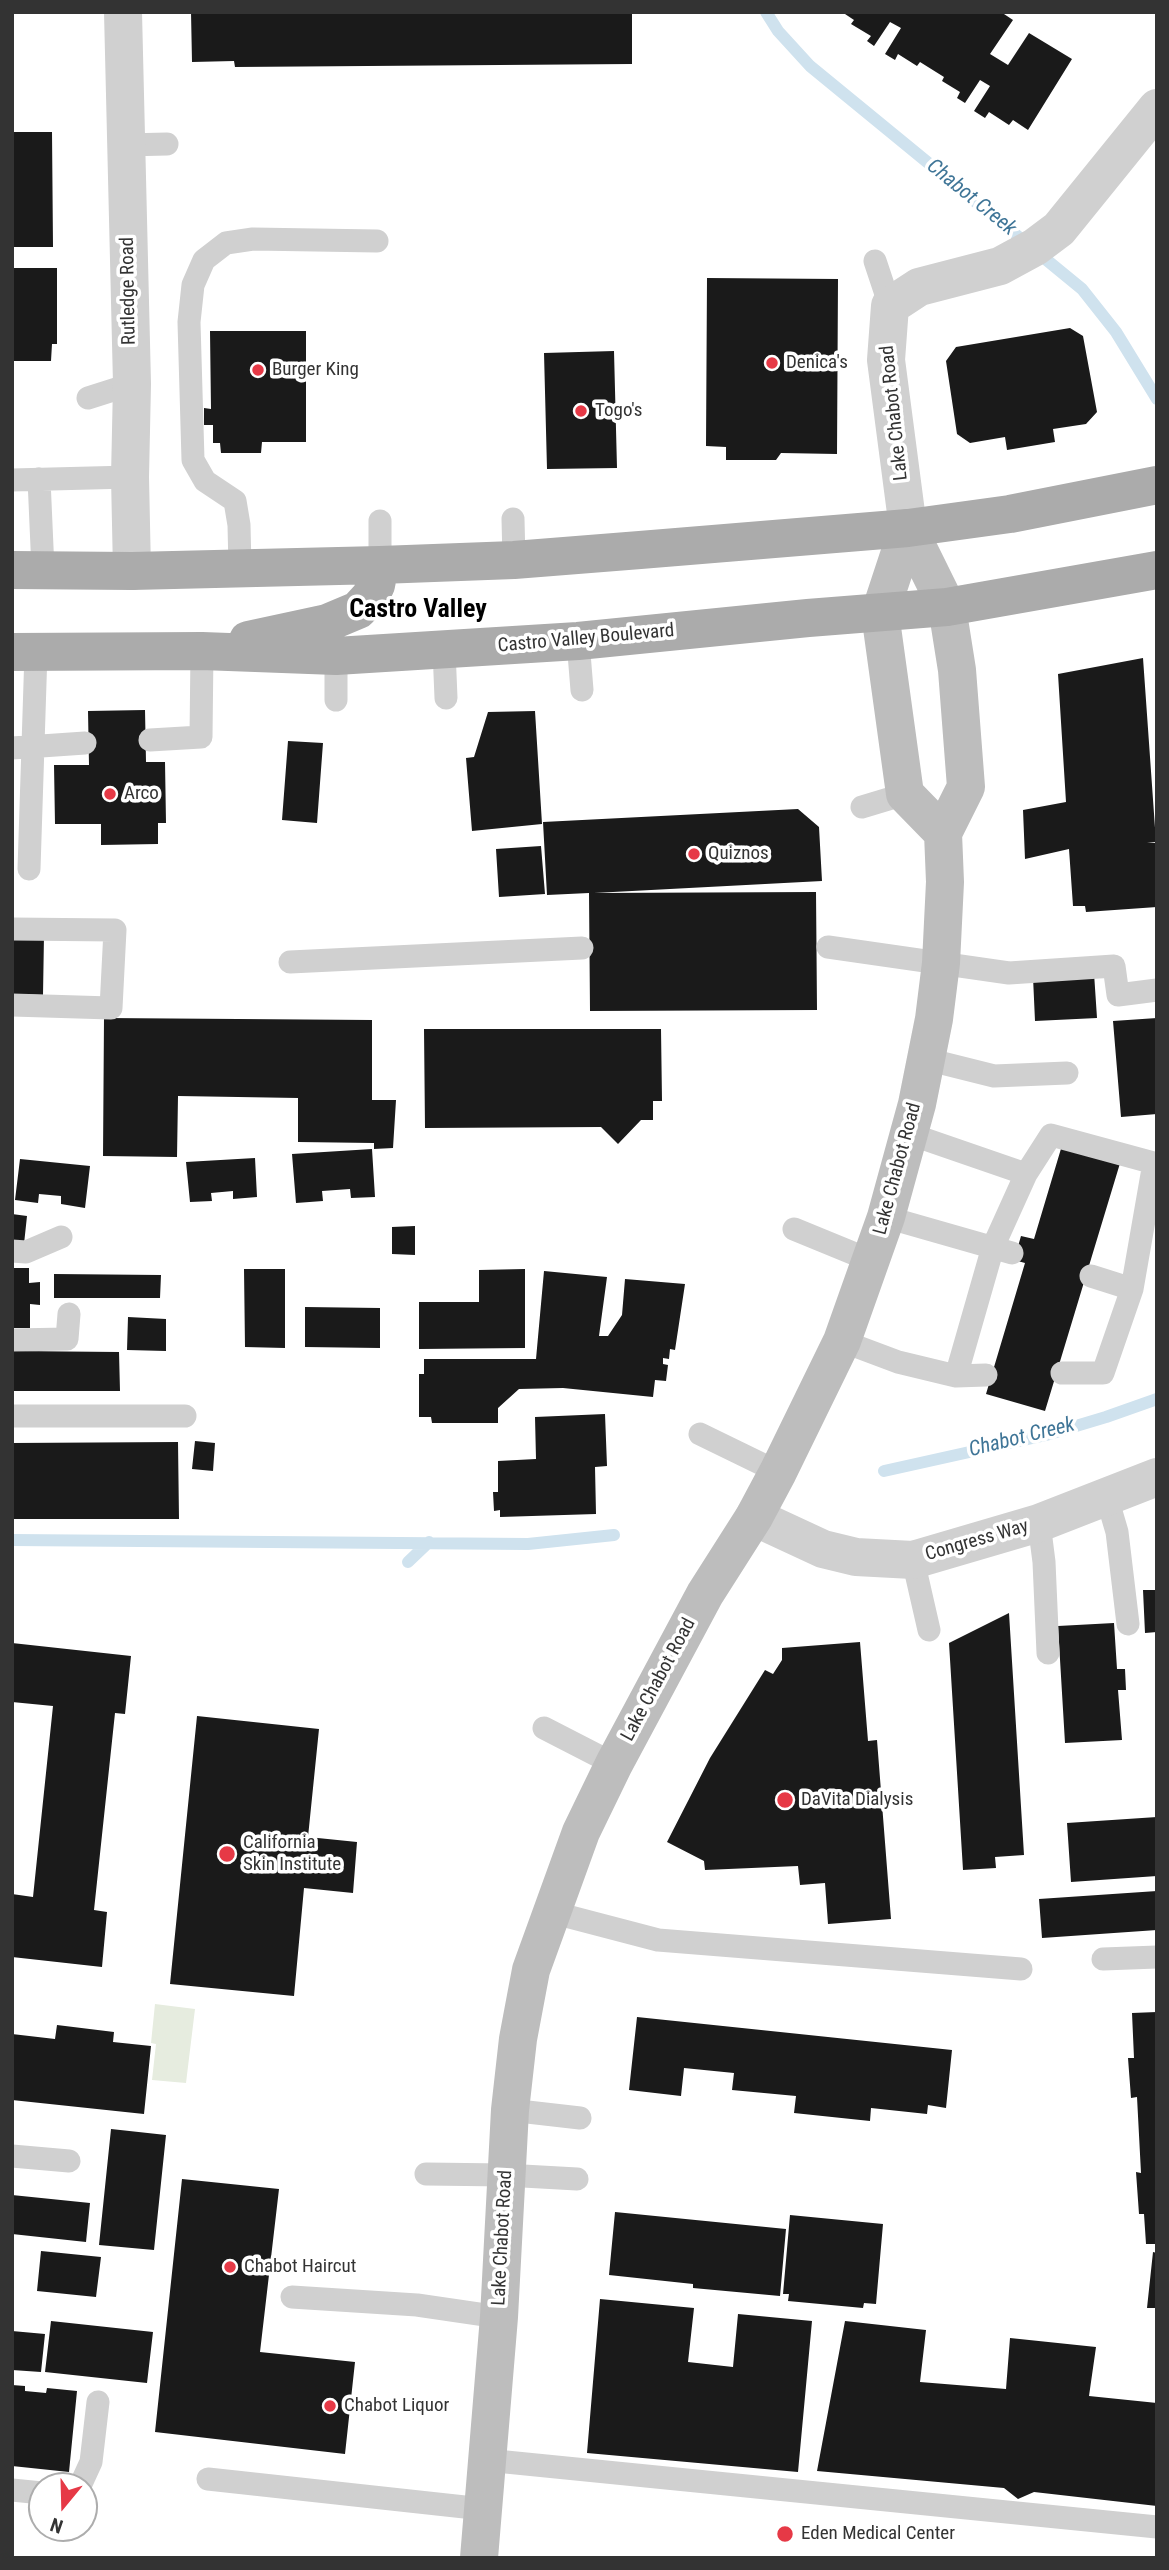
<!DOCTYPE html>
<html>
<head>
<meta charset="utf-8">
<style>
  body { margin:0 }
  #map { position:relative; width:1169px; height:2570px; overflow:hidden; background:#fff; font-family:"Roboto Condensed",sans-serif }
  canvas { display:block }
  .frame { position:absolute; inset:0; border:14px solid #333; pointer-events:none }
  .north { position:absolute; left:28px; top:2472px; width:70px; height:70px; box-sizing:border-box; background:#fff; border:2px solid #adadad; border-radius:50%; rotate:199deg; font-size:19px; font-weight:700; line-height:28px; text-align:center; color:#333 }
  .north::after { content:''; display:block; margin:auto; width:24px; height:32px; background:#e63946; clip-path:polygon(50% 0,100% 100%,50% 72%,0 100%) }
</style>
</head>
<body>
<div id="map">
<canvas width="1169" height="2570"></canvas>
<div class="frame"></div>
<div class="north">N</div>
</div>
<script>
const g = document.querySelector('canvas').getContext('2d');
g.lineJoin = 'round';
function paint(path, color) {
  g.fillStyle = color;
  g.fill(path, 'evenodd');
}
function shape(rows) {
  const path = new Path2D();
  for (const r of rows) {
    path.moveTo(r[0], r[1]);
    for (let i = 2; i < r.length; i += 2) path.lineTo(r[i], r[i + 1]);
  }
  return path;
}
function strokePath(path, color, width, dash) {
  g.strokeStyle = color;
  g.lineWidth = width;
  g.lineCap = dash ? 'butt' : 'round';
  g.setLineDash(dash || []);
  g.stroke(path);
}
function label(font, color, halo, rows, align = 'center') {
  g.font = font + ' "Roboto Condensed",sans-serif';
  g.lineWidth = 7;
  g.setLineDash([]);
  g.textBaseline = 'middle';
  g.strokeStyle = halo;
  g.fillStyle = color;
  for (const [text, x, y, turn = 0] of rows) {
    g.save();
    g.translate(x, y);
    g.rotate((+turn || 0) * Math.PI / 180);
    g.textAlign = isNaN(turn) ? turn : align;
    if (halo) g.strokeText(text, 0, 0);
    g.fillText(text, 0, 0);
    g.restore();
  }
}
const green = shape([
  [155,2004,195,2009,186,2083,152,2080,156,2044,151,2043]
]);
const stream = shape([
  [766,12,778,31,810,66,1082,289,1116,332,1157,399],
  [884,1471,1046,1435,1106,1417,1157,1399],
  [12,1540,528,1544,614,1535],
  [408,1562,429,1542]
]);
const building = shape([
  [191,12,632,12,632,64,235,67,234,61,192,62],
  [842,12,1001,12,1013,20,990,54,1008,65,1029,33,1072,59,1028,130,1013,120,1009,125,989,112,985,118,974,111,990,86,980,80,965,103,957,98,960,92,942,81,944,77,920,62,917,66,898,54,895,60,885,54,901,28,890,22,874,46,867,41,871,36,851,24,854,20],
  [12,132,52,132,53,247,12,247],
  [12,268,57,268,57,344,52,344,51,361,12,361],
  [707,278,838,279,837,454,781,453,776,460,726,460,726,447,706,446],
  [1070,328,1083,336,1097,412,1086,424,1053,429,1055,442,1007,450,1005,437,970,443,957,434,946,361,956,347],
  [210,331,306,331,306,442,262,442,261,453,221,453,220,443,213,443,213,425,204,425,204,408,211,409],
  [614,351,617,468,547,469,544,353],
  [1143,658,1156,842,1147,843,1157,843,1157,907,1086,912,1085,906,1073,906,1069,849,1025,859,1023,810,1066,802,1058,674],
  [145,710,146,762,165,762,166,823,158,823,158,844,101,845,101,824,55,824,54,765,89,765,88,711],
  [535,711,542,824,472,831,466,758,474,757,488,712],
  [288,741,323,743,317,823,282,820],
  [798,809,819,827,822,881,594,893,816,892,817,1010,590,1011,589,893,547,895,543,822],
  [541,846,545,894,499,897,496,849],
  [12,934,44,935,43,995,12,994],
  [1094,973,1097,1018,1035,1021,1033,977],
  [104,1018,372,1020,372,1100,396,1100,393,1148,374,1149,374,1143,298,1142,298,1098,178,1096,177,1157,103,1156],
  [1157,1018,1157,1114,1121,1117,1113,1021],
  [424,1029,661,1029,662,1101,653,1101,653,1120,641,1120,618,1144,601,1127,425,1128],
  [1063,1142,1121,1160,1045,1411,986,1394,1025,1263,1014,1260,1021,1236,1034,1239],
  [372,1149,375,1197,351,1198,350,1189,322,1191,323,1201,296,1203,292,1154],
  [255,1158,257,1197,233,1199,233,1191,211,1193,212,1201,190,1202,186,1162],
  [20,1159,90,1166,85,1208,61,1204,61,1196,39,1194,38,1203,15,1200],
  [12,1214,27,1216,24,1244,12,1243],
  [415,1226,415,1255,392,1254,392,1227],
  [12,1268,29,1268,29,1283,40,1282,40,1305,30,1304,30,1328,12,1328],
  [244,1269,285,1269,285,1348,245,1347],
  [525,1269,525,1348,419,1349,419,1302,479,1302,479,1270],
  [544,1271,607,1277,599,1336,608,1336,622,1315,625,1279,685,1284,675,1350,670,1349,669,1359,663,1358,663,1364,668,1365,666,1381,655,1380,653,1397,563,1388,519,1389,498,1408,498,1423,432,1423,431,1417,419,1417,419,1374,424,1374,424,1359,536,1359],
  [54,1274,161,1275,160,1298,54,1298],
  [305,1307,380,1308,380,1348,305,1347],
  [128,1317,166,1319,166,1351,127,1350],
  [12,1351,119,1352,120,1391,12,1391],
  [605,1414,607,1466,595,1467,596,1514,500,1517,500,1510,494,1511,493,1492,498,1492,498,1461,536,1459,535,1417],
  [195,1441,215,1443,213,1471,192,1469],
  [178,1442,179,1519,12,1519,12,1443],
  [1143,1590,1157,1590,1157,1632,1145,1633],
  [1009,1613,1024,1855,995,1857,996,1868,963,1870,949,1643],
  [1114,1623,1117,1669,1125,1669,1126,1690,1118,1690,1122,1740,1065,1743,1058,1626],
  [860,1642,868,1741,877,1740,891,1919,828,1924,825,1883,800,1885,798,1866,705,1870,704,1861,667,1842,710,1758,765,1670,773,1674,782,1660,782,1648],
  [12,1643,131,1656,125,1714,115,1713,94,1910,107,1912,102,1967,12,1957,12,1894,33,1897,53,1706,12,1702],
  [197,1716,319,1729,308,1837,357,1842,353,1893,304,1888,294,1996,170,1984],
  [1157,1817,1157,1876,1071,1882,1067,1823],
  [1157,1891,1157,1930,1042,1938,1039,1899],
  [1157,2012,1157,2244,1146,2244,1144,2214,1139,2214,1136,2172,1141,2173,1137,2097,1131,2098,1128,2058,1134,2058,1132,2013],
  [637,2017,952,2050,946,2108,928,2105,927,2114,871,2108,870,2121,794,2113,796,2096,732,2090,734,2073,684,2068,681,2096,629,2090],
  [57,2025,114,2032,113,2042,151,2046,144,2114,12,2100,12,2034,55,2039],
  [111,2129,166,2135,154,2250,99,2245],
  [182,2179,279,2189,260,2352,355,2362,345,2454,155,2432],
  [12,2195,90,2203,86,2242,12,2234],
  [615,2212,786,2229,780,2296,693,2288,693,2284,609,2275],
  [790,2215,883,2224,876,2304,864,2303,863,2308,788,2301,789,2294,783,2294],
  [41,2251,101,2257,96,2297,37,2291],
  [1153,2252,1157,2253,1157,2308,1147,2308],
  [600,2299,694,2308,688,2362,733,2367,738,2314,812,2321,798,2472,587,2453],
  [51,2321,153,2332,147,2383,45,2372],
  [845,2321,926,2330,920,2382,1006,2389,1010,2338,1096,2347,1089,2396,1157,2403,1157,2506,1034,2492,1018,2499,1004,2488,817,2471],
  [12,2331,45,2334,41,2372,12,2370],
  [12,2385,25,2386,25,2391,46,2393,47,2388,77,2391,69,2472,12,2466]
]);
const service = shape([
  [125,145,167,144],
  [875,261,890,306],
  [88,398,132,384],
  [39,479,43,570],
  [12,480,130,477],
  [513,519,514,560],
  [380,521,380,565],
  [240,568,239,525,235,501,205,481,193,460,189,322,193,285,204,260,226,243,253,239,377,241],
  [578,641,582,690],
  [444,650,446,698],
  [336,656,336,700],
  [150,740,201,737,202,651],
  [12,748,85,743],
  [862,807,905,794],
  [29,869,36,652],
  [12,929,115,930,111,1008,12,1005],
  [828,947,1009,973,1114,966,1118,995,1157,990],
  [290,962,582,948],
  [926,1059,994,1076,1067,1073],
  [1026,1174,1051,1135,1154,1163,1132,1289,1103,1373,1062,1373],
  [886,1217,1012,1253],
  [794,1229,872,1261],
  [12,1251,26,1252,61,1237],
  [1091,1276,1132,1289],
  [12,1340,67,1339,69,1314],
  [842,1341,898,1362,956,1376,993,1247,1026,1174,910,1134],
  [956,1376,986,1375],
  [12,1416,185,1416],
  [700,1434,778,1472],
  [1107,1498,1117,1532,1128,1624],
  [1039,1523,1044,1562,1048,1653],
  [913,1560,929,1630],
  [544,1728,614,1764],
  [551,1912,658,1940,1021,1969],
  [1103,1959,1157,1957],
  [510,2110,580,2118],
  [12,2156,69,2161],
  [426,2174,505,2175,577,2179],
  [292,2297,417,2305,499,2317],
  [486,2460,1157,2527],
  [208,2479,483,2509],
  [80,2486,91,2462,98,2402],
  [12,2490,42,2493]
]);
const minor = shape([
  [123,12,132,384,130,477,132,571],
  [908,528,886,360,890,306,919,287,1000,266,1035,247,1059,229,1157,108],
  [754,1517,823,1549,856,1557,913,1560,1039,1523,1157,1477]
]);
const secondary = shape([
  [908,528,880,613,905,794,943,833],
  [479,2558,499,2317,510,2110,518,2039,531,1970,581,1832,614,1764,705,1594,754,1517,778,1472,842,1341,886,1217,917,1104,934,1019,941,963,945,882,943,833,966,787,957,670,947,607,908,528]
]);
const primary = shape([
  [12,570,132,571,380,565,514,560,640,550,908,528,1010,514,1157,485],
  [248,640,327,623,358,610,370,597,376,585,380,565],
  [12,652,202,651,336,656,578,641,808,618,947,607,1157,570]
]);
const markers = [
  [772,363,7,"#e63946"],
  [258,370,7,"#e63946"],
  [581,411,7,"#e63946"],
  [110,794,7,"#e63946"],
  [694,854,7,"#e63946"],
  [785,1800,9,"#e63946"],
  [227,1854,9,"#e63946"],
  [230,2267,7,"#e63946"],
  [330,2406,7,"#e63946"],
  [785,2534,9,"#e63946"]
];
const streetNames = [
  ["Rutledge Road",129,291,-91],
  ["Lake Chabot Road",895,413,-96],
  ["Castro Valley Boulevard",586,639,-5],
  ["Lake Chabot Road",898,1169,-75],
  ["Congress Way",977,1541,-16],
  ["Lake Chabot Road",659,1680,-62],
  ["Lake Chabot Road",503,2238,-87]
];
const poiNames = [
  ["Denica's",786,363],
  ["Burger King",272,370],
  ["Togo's",595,411],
  ["Arco",124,794],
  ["Quiznos",708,854],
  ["DaVita Dialysis",801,1800],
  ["California",243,1843],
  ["Skin Institute",243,1865],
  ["Chabot Haircut",244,2267],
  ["Chabot Liquor",344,2406],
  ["Eden Medical Center",801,2534]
];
const waterNames = [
  ["Chabot Creek",971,198,39],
  ["Chabot Creek",1022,1438,-14]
];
const districtNames = [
  ["Castro Valley",418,610]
];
paint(green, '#e6ecdf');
strokePath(stream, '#cfe2ee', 12);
paint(building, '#1a1a1a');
strokePath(service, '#d0d0d0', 23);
strokePath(minor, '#d0d0d0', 38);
strokePath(secondary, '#bdbdbd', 38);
strokePath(primary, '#ababab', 38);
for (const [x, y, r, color] of markers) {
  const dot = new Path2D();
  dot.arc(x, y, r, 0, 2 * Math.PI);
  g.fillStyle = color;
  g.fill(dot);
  strokePath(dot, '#fff', 2.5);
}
label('19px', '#333', '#fff', streetNames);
label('19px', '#333', '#fff', poiNames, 'left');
label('italic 21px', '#3f7597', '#fff', waterNames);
label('bold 26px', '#000', '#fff', districtNames);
</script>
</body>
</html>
